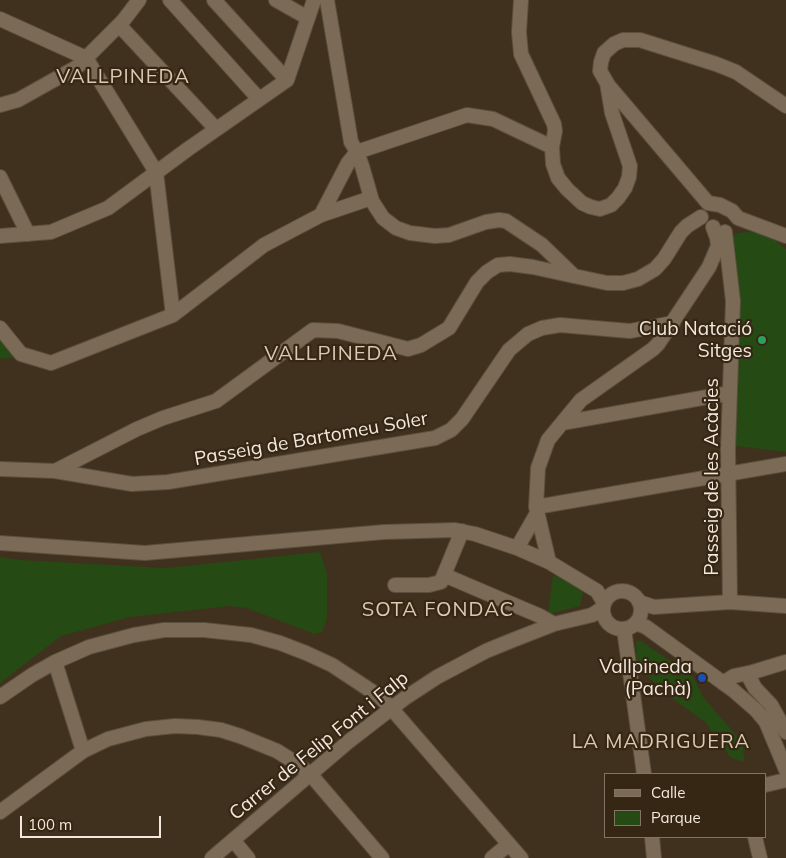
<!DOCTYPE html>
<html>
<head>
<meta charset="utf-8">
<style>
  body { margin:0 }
  #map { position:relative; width:786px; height:858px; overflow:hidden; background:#40311e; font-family:Mulish,sans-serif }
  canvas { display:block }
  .legend { position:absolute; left:604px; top:773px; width:162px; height:65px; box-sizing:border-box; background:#362714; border:1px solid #817464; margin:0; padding:6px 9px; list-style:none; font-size:15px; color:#f2e8dd }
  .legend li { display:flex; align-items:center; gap:10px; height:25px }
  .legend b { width:25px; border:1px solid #817464 }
  .scale { position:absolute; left:20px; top:816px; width:141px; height:22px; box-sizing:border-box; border:2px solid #f2e8dd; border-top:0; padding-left:6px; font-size:15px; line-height:18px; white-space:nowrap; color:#f2e8dd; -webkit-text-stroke:4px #362714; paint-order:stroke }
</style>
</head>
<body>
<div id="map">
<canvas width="786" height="858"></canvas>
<ul class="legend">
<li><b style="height:6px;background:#7b6a55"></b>Calle</li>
<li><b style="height:14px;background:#264a13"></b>Parque</li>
</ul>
<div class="scale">100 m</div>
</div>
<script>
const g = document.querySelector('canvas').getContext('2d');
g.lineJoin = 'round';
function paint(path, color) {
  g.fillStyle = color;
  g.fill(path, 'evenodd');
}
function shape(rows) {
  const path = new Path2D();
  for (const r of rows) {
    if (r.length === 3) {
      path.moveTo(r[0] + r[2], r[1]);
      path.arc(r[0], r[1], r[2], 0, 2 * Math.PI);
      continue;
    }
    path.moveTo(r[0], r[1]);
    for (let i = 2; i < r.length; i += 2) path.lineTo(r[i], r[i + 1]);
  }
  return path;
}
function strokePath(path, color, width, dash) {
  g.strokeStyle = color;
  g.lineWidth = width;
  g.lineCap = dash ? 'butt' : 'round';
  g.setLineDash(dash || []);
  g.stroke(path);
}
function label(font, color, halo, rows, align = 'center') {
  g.font = font + ' Mulish,sans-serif';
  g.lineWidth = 4.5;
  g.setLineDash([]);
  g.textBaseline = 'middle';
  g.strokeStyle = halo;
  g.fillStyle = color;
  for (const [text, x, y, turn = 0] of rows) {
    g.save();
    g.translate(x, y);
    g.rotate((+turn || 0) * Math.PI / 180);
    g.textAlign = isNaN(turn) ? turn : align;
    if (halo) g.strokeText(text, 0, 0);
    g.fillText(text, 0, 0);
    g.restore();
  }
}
const green = shape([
  [749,232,768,235,786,249,786,452,735,446,740,299,732,237,738,233],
  [0,336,17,357,0,359],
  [320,552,327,574,327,618,322,632,314,634,247,608,229,606,130,617,61,636,0,683,0,557,20,560,166,568],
  [553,575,570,583,583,592,580,606,548,614],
  [636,641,641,641,693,677,703,697,743,743,744,762,730,757,705,722,672,698,637,667]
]);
const minor = shape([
  [170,0,259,99],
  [214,0,287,80],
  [276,0,308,18],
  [327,0,351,142,357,152,362,166,372,201,383,218,396,228,410,233,435,236,449,235,486,222,499,220,506,221,542,245,574,276,607,283,623,283,638,279,655,269,664,259,681,232,687,226,701,217],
  [521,0,519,32,521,54,554,124,555,131,552,147,553,164,558,178,567,189,582,203,591,207,600,209,611,205,618,198,625,188,629,177,630,166,612,113,607,83,600,71,601,62,604,53,614,44,623,40,640,40,716,64,736,72,786,106],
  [0,19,86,58,156,172,173,315],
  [119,25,216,129],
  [608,85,708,203],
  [0,105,18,100,77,67,123,21,139,0],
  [357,152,467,115,493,119,552,147],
  [0,177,28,234],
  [708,203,720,205,732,211,738,218,786,236],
  [321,215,348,163,357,152],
  [725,232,733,301,728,449,730,602],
  [0,236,51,232,108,208,188,149,287,80,314,0],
  [0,328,21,354,51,363,173,315,264,245,321,215,371,198],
  [562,423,730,393],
  [0,469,55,471,137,429,163,418,216,401,313,330,338,331,408,349,421,345,449,328,477,282,487,272,498,265,510,264,533,267,574,276],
  [55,471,132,484,168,482,435,438,451,430,462,419,509,350,528,334,542,328,560,325,630,331,673,323],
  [536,507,786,464],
  [0,543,145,553,384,532,455,530,475,534,517,548,549,562,597,591,604,603],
  [517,548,536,515],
  [549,562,536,507,538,468,548,440,581,400,653,349,658,344,709,267,718,246,717,238,713,227],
  [444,575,540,616,554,624],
  [395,585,429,585,441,582,462,531],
  [622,610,19],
  [639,602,654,607,730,602,786,606],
  [636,623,646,627,733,690,756,710,766,722,786,770],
  [624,629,644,774],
  [55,662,83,751],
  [753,672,786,662],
  [750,679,755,688,771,705,786,732],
  [723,683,734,676,753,672,750,679],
  [0,697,32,675,55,662,89,647,134,635,164,630,204,630,251,635,280,643,306,653,332,665,379,696,391,708,521,858],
  [765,785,786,780],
  [0,812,83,751,108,739,146,729,175,726,198,727,221,730,240,736,277,751,296,763,311,775,382,858],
  [652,837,654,858],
  [755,837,760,858],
  [233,840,248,858],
  [212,858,348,742,405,698,437,677,486,651,513,640,554,624,592,615,603,608],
  [492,858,509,844]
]);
const markers = [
  [762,340,5,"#2e9e5b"],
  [702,678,5,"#1a4fb4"]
];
const poiNames = [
  ["Club Natació",752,329],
  ["Sitges",752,351],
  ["Vallpineda",692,667],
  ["(Pachà)",692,689]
];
const streetNames = [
  ["Passeig de Bartomeu Soler",311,439,-10],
  ["Passeig de les Acàcies",712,477,-90],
  ["Carrer de Felip Font i Falp",319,746,-39]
];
const neighbourhoodNames = [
  ["VALLPINEDA",123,77],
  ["VALLPINEDA",331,354],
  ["SOTA FONDAC",438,610],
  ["LA MADRIGUERA",661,742]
];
paint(green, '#264a13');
strokePath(minor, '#5c4f3e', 16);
strokePath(minor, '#7b6a55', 14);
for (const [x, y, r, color] of markers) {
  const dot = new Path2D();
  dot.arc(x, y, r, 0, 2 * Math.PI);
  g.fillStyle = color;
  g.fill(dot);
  strokePath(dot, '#362714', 2);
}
label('19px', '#f2e8dd', '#362714', poiNames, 'right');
label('19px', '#f2e8dd', '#362714', streetNames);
g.letterSpacing = '1px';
label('20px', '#dcc9b2', '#362714', neighbourhoodNames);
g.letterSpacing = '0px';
</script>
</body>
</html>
